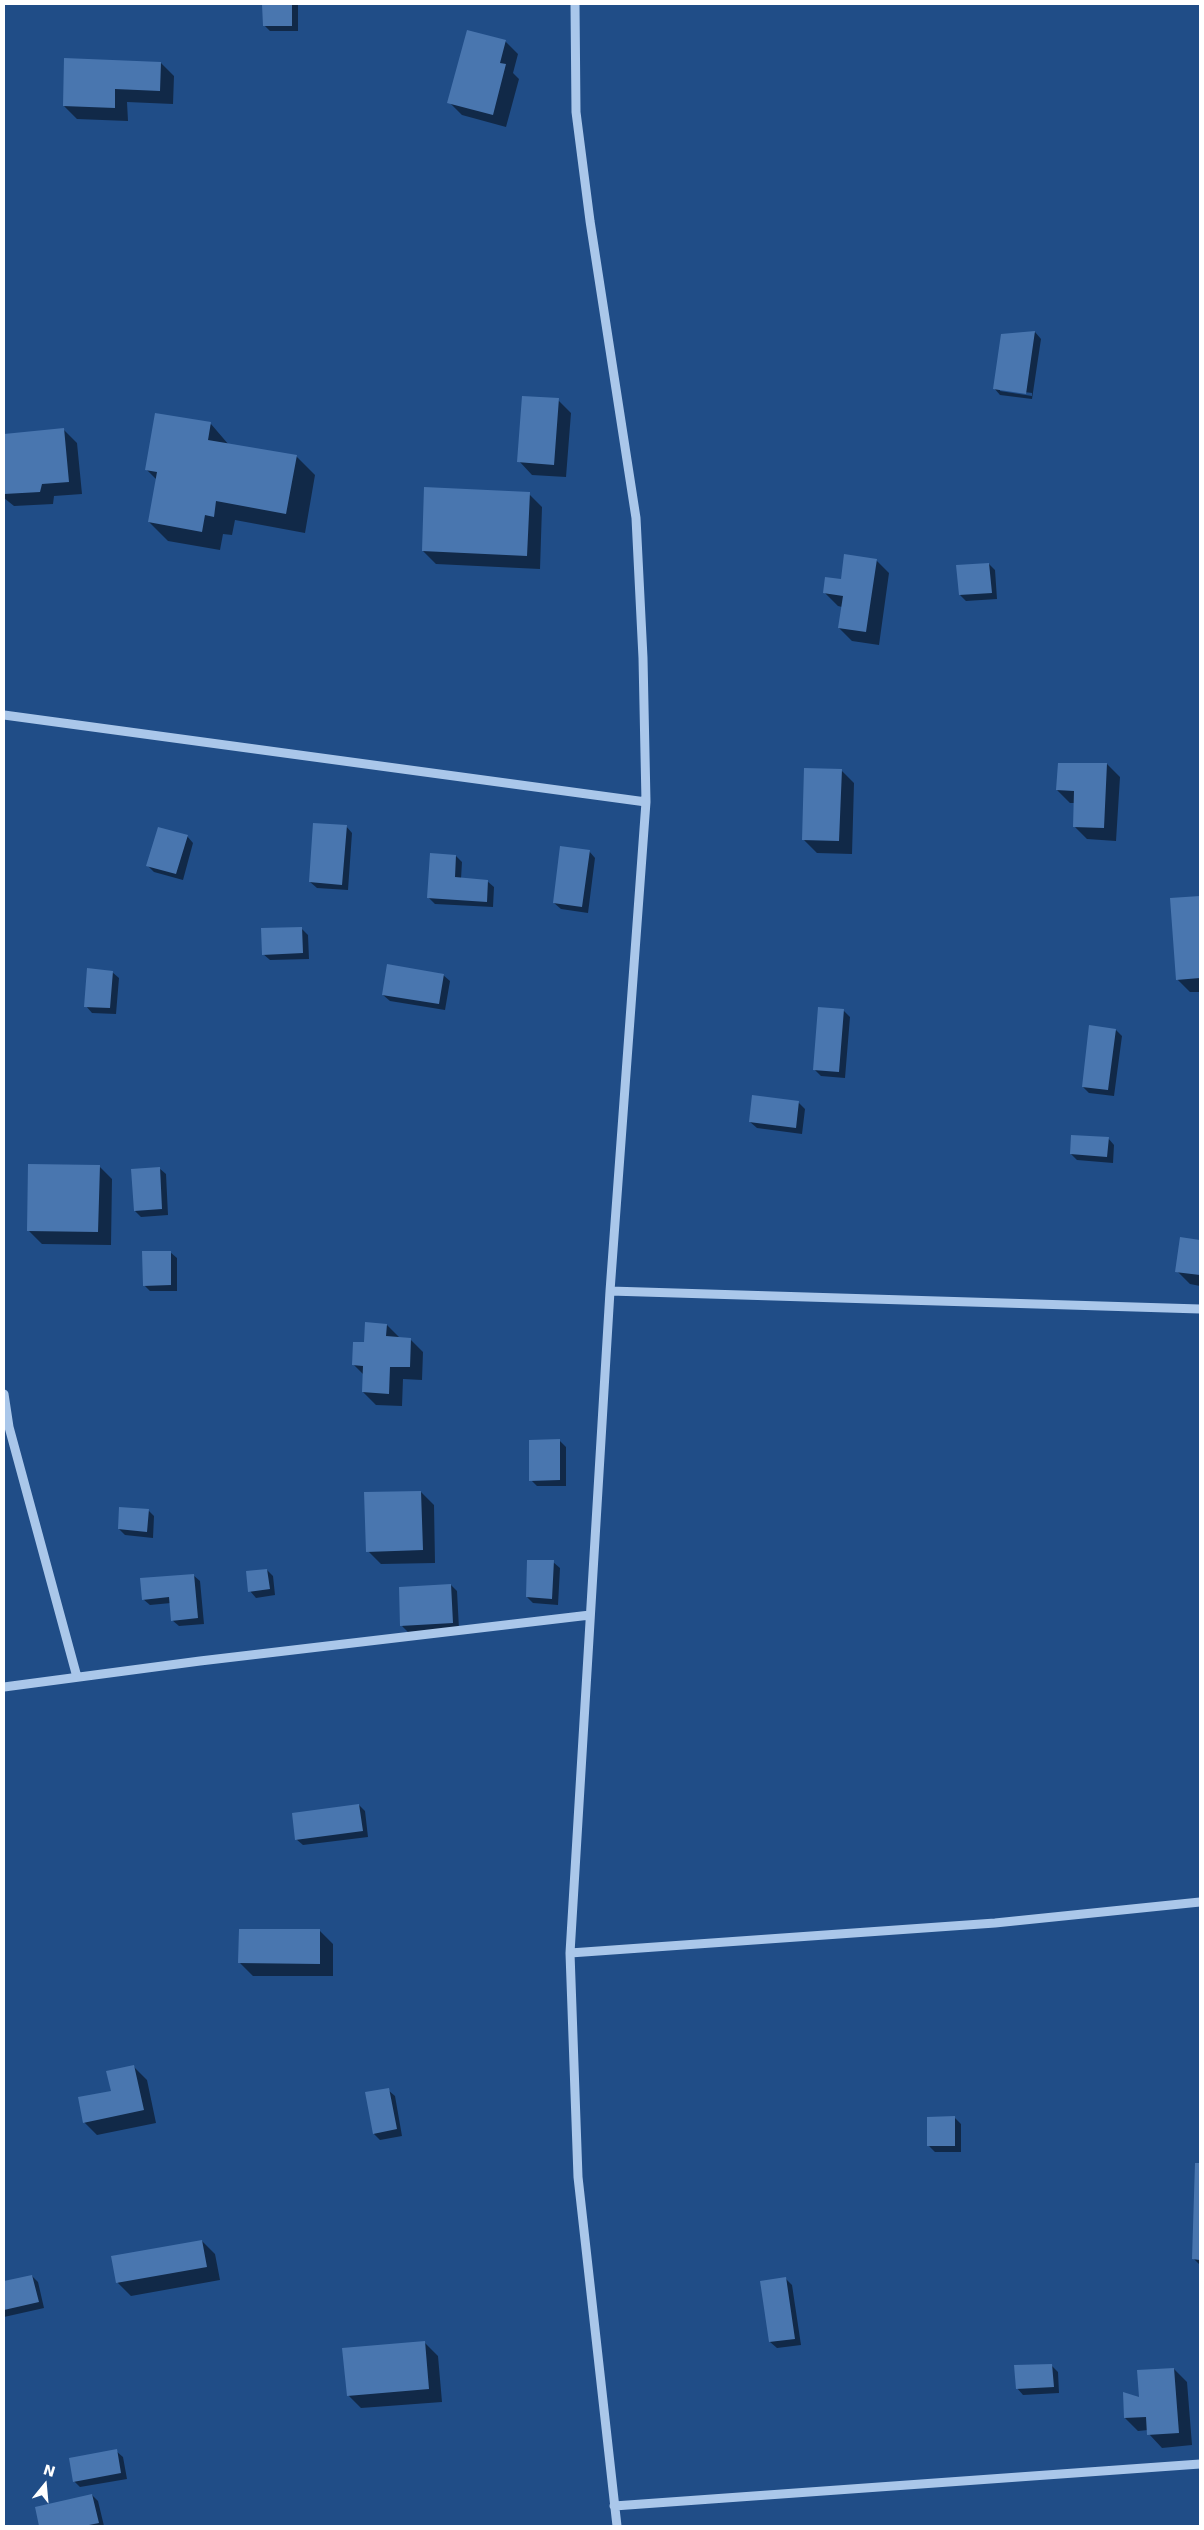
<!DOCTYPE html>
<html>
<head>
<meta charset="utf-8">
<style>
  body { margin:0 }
  #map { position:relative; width:1204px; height:2530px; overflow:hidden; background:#204d87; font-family:"DejaVu Sans",sans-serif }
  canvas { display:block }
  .frame { position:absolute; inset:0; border:5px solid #fff; pointer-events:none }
  .north { position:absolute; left:20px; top:2460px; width:50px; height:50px; -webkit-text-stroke:4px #204d87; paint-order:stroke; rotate:17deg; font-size:14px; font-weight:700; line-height:20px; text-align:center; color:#fff }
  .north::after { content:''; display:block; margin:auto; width:18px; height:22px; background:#fff; clip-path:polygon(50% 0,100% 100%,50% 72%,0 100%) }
</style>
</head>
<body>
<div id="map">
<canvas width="1204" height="2530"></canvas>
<div class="frame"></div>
<div class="north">N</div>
</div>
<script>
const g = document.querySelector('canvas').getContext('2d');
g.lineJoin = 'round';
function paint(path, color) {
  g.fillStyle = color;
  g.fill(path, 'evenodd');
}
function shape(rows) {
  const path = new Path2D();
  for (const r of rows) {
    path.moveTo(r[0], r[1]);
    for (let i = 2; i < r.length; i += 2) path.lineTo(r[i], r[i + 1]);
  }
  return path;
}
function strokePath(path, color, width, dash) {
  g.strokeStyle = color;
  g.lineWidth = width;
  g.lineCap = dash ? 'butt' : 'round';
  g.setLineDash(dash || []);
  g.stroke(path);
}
const shadow = shape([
  [264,4,298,4,298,31,270,31,264,25],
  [505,41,518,54,513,73,519,79,506,127,462,115,449,102],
  [161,63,174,76,173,104,127,102,128,121,77,119,64,106],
  [1035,332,1041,339,1032,399,1000,395,994,388],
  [1000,389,1032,393,1032,396,1000,391],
  [558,400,571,413,566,477,532,475,519,461],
  [211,424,229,445,296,456,315,475,305,533,235,520,232,535,223,534,220,550,168,541,149,522,157,480,146,469],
  [64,430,77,443,82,494,54,496,53,504,14,506,4,498,4,435],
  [529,494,542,507,540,569,436,564,423,551],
  [876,560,889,573,879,645,852,641,839,628,842,607,838,606,825,593],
  [989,564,995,570,997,599,966,601,960,595],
  [1107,764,1120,777,1116,841,1087,839,1074,826,1075,803,1070,803,1057,790],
  [841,770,854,783,852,854,817,853,804,840],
  [346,826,352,833,348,890,317,888,310,882],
  [187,836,193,843,183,880,154,872,148,866],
  [589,851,595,858,588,913,561,909,554,903],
  [456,856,462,862,461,879,487,881,494,887,493,907,435,904,428,897],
  [1200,897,1200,992,1190,992,1177,979,1171,899],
  [301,928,308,935,309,959,270,960,263,954],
  [112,972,119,978,116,1014,92,1013,86,1006],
  [443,975,450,981,445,1010,390,1001,383,995],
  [843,1010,850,1017,845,1078,821,1076,814,1069],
  [1116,1030,1122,1036,1114,1096,1089,1093,1083,1087],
  [798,1102,805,1109,802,1134,757,1128,750,1122],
  [1108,1138,1114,1145,1113,1163,1077,1160,1071,1154],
  [99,1166,112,1179,111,1245,42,1244,29,1231],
  [159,1168,166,1174,168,1215,141,1217,135,1211],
  [1181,1239,1200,1242,1200,1286,1190,1284,1177,1271],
  [170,1252,177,1258,177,1291,150,1291,144,1285],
  [387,1325,400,1338,410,1339,423,1352,422,1380,403,1379,402,1406,376,1405,363,1392,364,1375,353,1364,365,1343],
  [559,1440,566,1447,566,1486,537,1486,531,1480],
  [421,1492,434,1505,435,1563,381,1564,368,1551],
  [148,1510,154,1516,153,1538,125,1535,119,1529],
  [553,1562,560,1568,558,1605,533,1603,527,1597],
  [267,1570,273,1576,275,1595,256,1598,250,1591],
  [193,1575,200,1581,204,1624,179,1626,172,1620,171,1603,150,1605,143,1599],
  [451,1585,457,1591,459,1629,408,1632,402,1626],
  [359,1805,365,1811,368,1837,303,1845,296,1839],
  [320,1931,333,1944,333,1976,253,1976,240,1963],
  [134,2067,147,2080,156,2123,97,2135,84,2122],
  [388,2090,395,2096,402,2136,380,2140,374,2134],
  [954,2117,961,2124,961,2152,935,2152,929,2146],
  [1196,2164,1200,2164,1200,2265,1194,2259],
  [202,2241,215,2254,220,2280,131,2296,118,2283,112,2257],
  [32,2276,38,2282,44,2308,4,2317,4,2282],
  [786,2279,792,2285,801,2345,777,2348,770,2342],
  [425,2343,438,2356,442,2402,361,2408,348,2395],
  [1051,2365,1058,2372,1059,2393,1023,2395,1017,2388],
  [1174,2369,1187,2382,1192,2445,1162,2448,1149,2434,1148,2430,1138,2431,1125,2418,1140,2398],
  [116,2451,123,2457,127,2479,80,2487,74,2481],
  [92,2495,98,2501,104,2526,41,2526,37,2508]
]);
const building = shape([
  [262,4,292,4,292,26,263,26],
  [467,30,506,40,500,63,506,64,493,115,447,103],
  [64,58,161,62,160,91,115,89,115,108,63,106],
  [1035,331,1026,394,993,389,1001,334],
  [522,396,559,398,554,465,517,462],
  [155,413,211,422,208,440,297,455,286,514,216,501,214,517,205,515,202,532,148,522,157,472,145,470],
  [64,428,69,482,42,484,40,492,4,494,4,434],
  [424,487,530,492,527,556,422,551],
  [844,554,877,559,866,632,838,628,843,596,823,593,825,577,841,579],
  [989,563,992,593,959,595,956,565],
  [1058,763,1107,763,1104,828,1073,827,1074,791,1056,790],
  [804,768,842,769,839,841,802,840],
  [313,823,347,825,342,885,309,882],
  [158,827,188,835,176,874,146,866],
  [560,846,590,850,582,907,553,903],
  [430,853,456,855,455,877,488,880,487,902,427,898],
  [1200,896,1200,978,1176,980,1170,898],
  [302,927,303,953,262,955,261,928],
  [387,964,444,974,439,1004,382,995],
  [87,968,113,971,110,1008,84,1007],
  [818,1007,844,1009,839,1072,813,1070],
  [1089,1025,1116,1029,1108,1090,1082,1087],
  [752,1095,799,1101,796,1128,749,1122],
  [1071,1135,1109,1137,1107,1157,1070,1154],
  [28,1164,100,1165,98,1232,27,1231],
  [160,1167,162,1209,134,1211,131,1169],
  [1180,1237,1200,1240,1200,1275,1175,1272],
  [142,1251,171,1251,171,1285,143,1286],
  [365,1322,387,1324,386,1336,411,1338,410,1367,390,1367,389,1394,362,1392,363,1366,352,1365,353,1342,364,1342],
  [560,1439,560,1480,529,1481,529,1440],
  [421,1491,423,1550,366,1552,364,1492],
  [119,1507,149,1509,147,1532,118,1529],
  [527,1560,554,1560,552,1599,526,1597],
  [267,1569,270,1589,248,1592,246,1571],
  [194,1574,198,1618,171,1621,169,1597,142,1600,140,1578],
  [451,1584,453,1623,400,1626,399,1587],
  [359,1804,363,1831,295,1840,292,1813],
  [239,1929,320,1929,320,1964,238,1963],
  [134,2065,144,2110,83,2123,78,2097,111,2091,106,2071],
  [389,2088,397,2129,373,2134,365,2092],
  [955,2116,955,2146,927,2146,927,2117],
  [1195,2163,1200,2163,1200,2260,1192,2259],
  [202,2240,207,2267,116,2283,111,2256],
  [32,2275,39,2302,4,2310,4,2281],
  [786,2277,795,2339,769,2342,760,2281],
  [425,2341,429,2389,347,2396,342,2348],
  [1052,2364,1054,2387,1016,2389,1014,2365],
  [1174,2368,1179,2433,1147,2435,1146,2417,1124,2418,1123,2392,1139,2397,1137,2370],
  [117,2449,121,2473,73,2482,69,2458],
  [92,2494,99,2523,84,2526,39,2526,35,2507]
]);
const minor = shape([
  [575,4,576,112,590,221,636,518,643,658,646,802,610,1291,570,1953,578,2177,617,2526],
  [4,715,646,802],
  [610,1291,1200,1309],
  [4,1394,9,1427,77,1677],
  [4,1687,200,1661,590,1615],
  [570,1953,995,1923,1200,1902],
  [614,2506,1200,2464]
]);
paint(shadow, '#0007');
paint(building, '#4976af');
strokePath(minor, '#aac7ea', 9);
</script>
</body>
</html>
